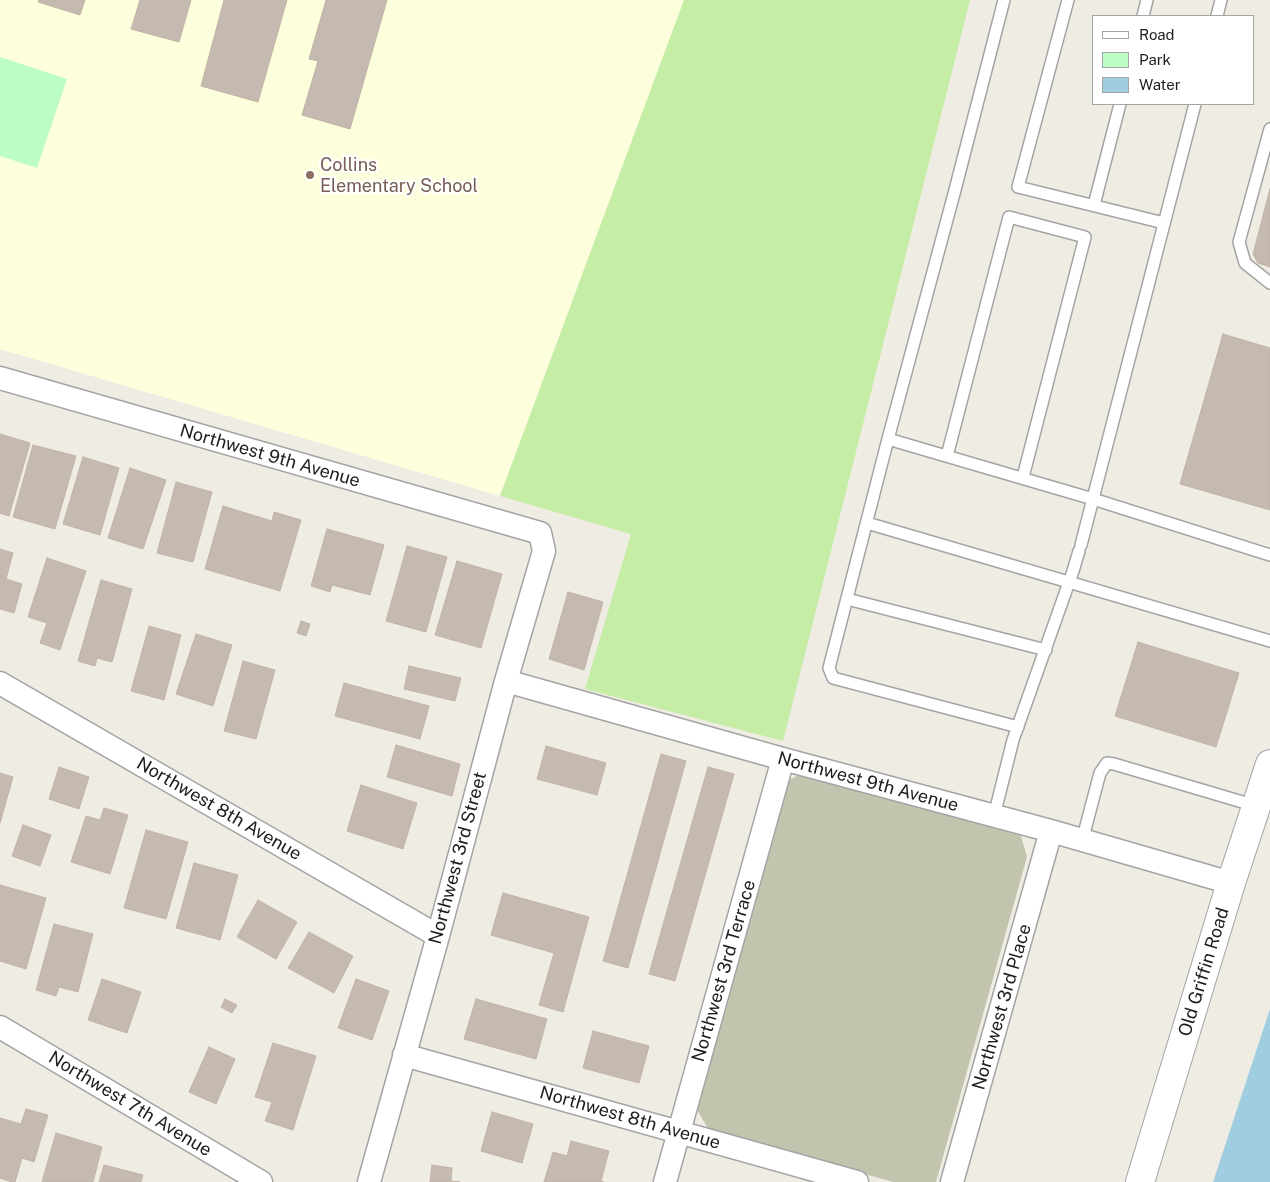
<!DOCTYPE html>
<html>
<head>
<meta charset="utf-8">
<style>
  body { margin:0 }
  #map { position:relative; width:1270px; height:1182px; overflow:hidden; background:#efece3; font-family:"Public Sans",sans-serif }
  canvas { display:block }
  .legend { position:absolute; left:1092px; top:15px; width:162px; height:90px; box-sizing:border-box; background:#fff; border:1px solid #a5a5a5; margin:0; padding:6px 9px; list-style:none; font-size:15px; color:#1d1d1d }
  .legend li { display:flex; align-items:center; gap:10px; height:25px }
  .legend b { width:25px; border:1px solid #a5a5a5 }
</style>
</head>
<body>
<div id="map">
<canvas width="1270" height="1182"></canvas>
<ul class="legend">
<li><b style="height:6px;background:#fff"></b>Road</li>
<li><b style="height:14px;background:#bcfdc5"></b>Park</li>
<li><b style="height:14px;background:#a0cee0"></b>Water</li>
</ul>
</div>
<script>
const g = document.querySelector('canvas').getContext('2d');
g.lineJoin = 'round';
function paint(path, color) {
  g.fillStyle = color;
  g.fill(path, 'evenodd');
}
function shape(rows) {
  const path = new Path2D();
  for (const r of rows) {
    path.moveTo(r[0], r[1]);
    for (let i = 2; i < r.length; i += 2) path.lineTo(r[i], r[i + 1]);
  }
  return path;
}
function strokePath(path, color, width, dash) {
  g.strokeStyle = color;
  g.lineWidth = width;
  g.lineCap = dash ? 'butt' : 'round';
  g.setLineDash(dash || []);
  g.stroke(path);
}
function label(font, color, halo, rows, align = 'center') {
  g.font = font + ' "Public Sans",sans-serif';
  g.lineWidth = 4;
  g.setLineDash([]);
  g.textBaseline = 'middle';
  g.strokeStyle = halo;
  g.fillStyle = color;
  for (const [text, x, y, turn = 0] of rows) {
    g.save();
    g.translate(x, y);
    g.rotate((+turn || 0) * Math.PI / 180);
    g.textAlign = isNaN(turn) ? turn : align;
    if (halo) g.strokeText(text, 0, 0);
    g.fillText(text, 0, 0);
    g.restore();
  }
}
const education = shape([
  [0,0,684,0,500,496,0,349]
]);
const construction = shape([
  [802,773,1021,836,1027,857,936,1182,893,1182,709,1130,697,1110,784,783]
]);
const grass = shape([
  [684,0,970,0,783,741,585,689,631,534,500,496]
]);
const park = shape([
  [0,57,67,79,37,168,0,156]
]);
const water = shape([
  [1270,1009,1270,1182,1213,1182]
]);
const building = shape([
  [39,0,85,0,80,15,38,2,39,0],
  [140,0,191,0,179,42,131,29,140,0],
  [224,0,287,0,258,102,201,86,224,0],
  [326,0,387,0,350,129,302,115,318,61,309,59,326,0],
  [1270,189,1270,267,1258,263,1253,254,1270,189],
  [1223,334,1270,348,1270,510,1180,484,1223,334],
  [0,434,30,443,9,516,0,513,0,434],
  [33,445,76,456,55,529,13,517,33,445],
  [83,457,119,468,100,535,63,524,83,457],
  [130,468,166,480,143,549,108,538,130,468],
  [176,482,212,492,193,562,157,553,176,482],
  [223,506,272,521,274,512,301,520,280,591,205,569,223,506],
  [327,529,384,545,370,595,332,585,330,592,311,586,327,529],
  [407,546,447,557,426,632,386,621,407,546],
  [0,549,13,553,6,579,22,584,14,613,0,609,0,549],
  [47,558,86,571,60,650,40,643,47,623,28,617,47,558],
  [457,561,502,574,481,648,435,635,457,561],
  [101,580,132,589,112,662,97,658,95,666,78,661,101,580],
  [568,592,603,602,584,670,549,659,568,592],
  [301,621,310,624,306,636,297,633,301,621],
  [149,626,181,635,164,700,131,691,149,626],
  [196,634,232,645,213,706,176,694,196,634],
  [1138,642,1239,673,1216,747,1115,716,1138,642],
  [243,661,275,670,256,739,224,731,243,661],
  [409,666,461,678,455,701,404,689,409,666],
  [344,683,429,706,420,739,335,716,344,683],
  [396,745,460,764,452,796,387,777,396,745],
  [546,746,606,763,597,795,537,779,546,746],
  [661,754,686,761,628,968,603,961,661,754],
  [59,767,89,777,79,809,49,799,59,767],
  [708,767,734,774,675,981,649,974,708,767],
  [0,773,13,777,0,823,0,773],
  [361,785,417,803,403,849,347,831,361,785],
  [104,808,128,815,110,874,71,862,86,816,100,820,104,808],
  [23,825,51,835,40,866,12,856,23,825],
  [146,830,188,842,166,919,124,908,146,830],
  [194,863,238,875,220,940,176,928,194,863],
  [0,885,46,898,26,969,0,961,0,885],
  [503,893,589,917,563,1012,539,1005,554,953,491,935,503,893],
  [258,900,297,922,276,959,237,937,258,900],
  [54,924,93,934,78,992,59,987,56,996,36,990,54,924],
  [309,932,353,956,334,993,288,968,309,932],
  [102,979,141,992,127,1033,88,1020,102,979],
  [356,979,389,991,372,1040,338,1028,356,979],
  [225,999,237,1005,232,1013,221,1007,225,999],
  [476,999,547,1019,536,1059,464,1039,476,999],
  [593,1031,649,1046,639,1083,583,1068,593,1031],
  [273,1043,316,1056,293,1130,265,1121,272,1102,255,1097,273,1043],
  [209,1047,235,1059,216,1104,189,1092,209,1047],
  [26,1109,48,1115,34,1162,22,1158,15,1182,12,1182,0,1178,0,1118,21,1124,26,1109],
  [492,1112,533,1124,522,1163,481,1151,492,1112],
  [56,1133,102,1147,93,1182,42,1182,56,1133],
  [571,1141,609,1151,601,1181,604,1182,544,1182,553,1152,567,1156,571,1141],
  [104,1165,143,1175,141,1182,99,1182,104,1165],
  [432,1165,452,1168,451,1181,460,1182,430,1182,432,1165]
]);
const service = shape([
  [1004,0,955,190,888,439,829,668,833,678,1018,727],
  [1068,0,1018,187,1164,223],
  [1143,16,1147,0],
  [1217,16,1221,0],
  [1270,129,1239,242,1245,263,1270,283],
  [1094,205,1120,104],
  [888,439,1093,499,1270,555],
  [947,456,1009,217,1085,237,1023,477],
  [867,523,1270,641],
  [1081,545,1195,104],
  [847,599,1046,650],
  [994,816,1013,740,1073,571,1079,551],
  [1082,841,1100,773,1107,763,1114,764,1256,806]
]);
const minor = shape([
  [0,378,540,533,544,551,506,681,438,936,369,1182],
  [506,681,783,759,1051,831,1231,883],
  [0,683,438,936],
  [0,1027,261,1182],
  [404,1055,857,1182],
  [665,1182,783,759],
  [952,1182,1051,831]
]);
const tertiary = shape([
  [1140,1182,1231,883,1270,764]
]);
const markers = [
  [310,175,5,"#8d6e63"]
];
const educationNames = [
  ["Collins",320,165],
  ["Elementary School",320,186]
];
const streetNames = [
  ["Northwest 9th Avenue",270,456,16],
  ["Northwest 9th Avenue",868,782,15],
  ["Northwest 8th Avenue",219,809,30],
  ["Northwest 3rd Street",458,858,-75],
  ["Northwest 3rd Terrace",724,971,-74],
  ["Old Griffin Road",1204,972,-73],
  ["Northwest 3rd Place",1002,1007,-74],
  ["Northwest 7th Avenue",130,1104,31],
  ["Northwest 8th Avenue",630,1118,16]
];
paint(education, '#fdffdc');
paint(construction, '#c3c4ae');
paint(grass, '#c5eda5');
paint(park, '#bcfdc5');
paint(water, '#a0cee0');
paint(building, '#c4bab2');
strokePath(building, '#c2b3a4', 1);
strokePath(service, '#a4a4a4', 14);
strokePath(minor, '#a4a4a4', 25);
strokePath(tertiary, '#a4a4a4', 30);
strokePath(service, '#fff', 11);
strokePath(minor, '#fff', 22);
strokePath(tertiary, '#fff', 28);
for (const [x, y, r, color] of markers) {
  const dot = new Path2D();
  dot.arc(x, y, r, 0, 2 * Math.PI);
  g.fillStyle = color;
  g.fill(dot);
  strokePath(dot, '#fff', 2);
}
label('18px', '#785e54', '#fff', educationNames, 'left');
label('18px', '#1d1d1d', '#fff', streetNames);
</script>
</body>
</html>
